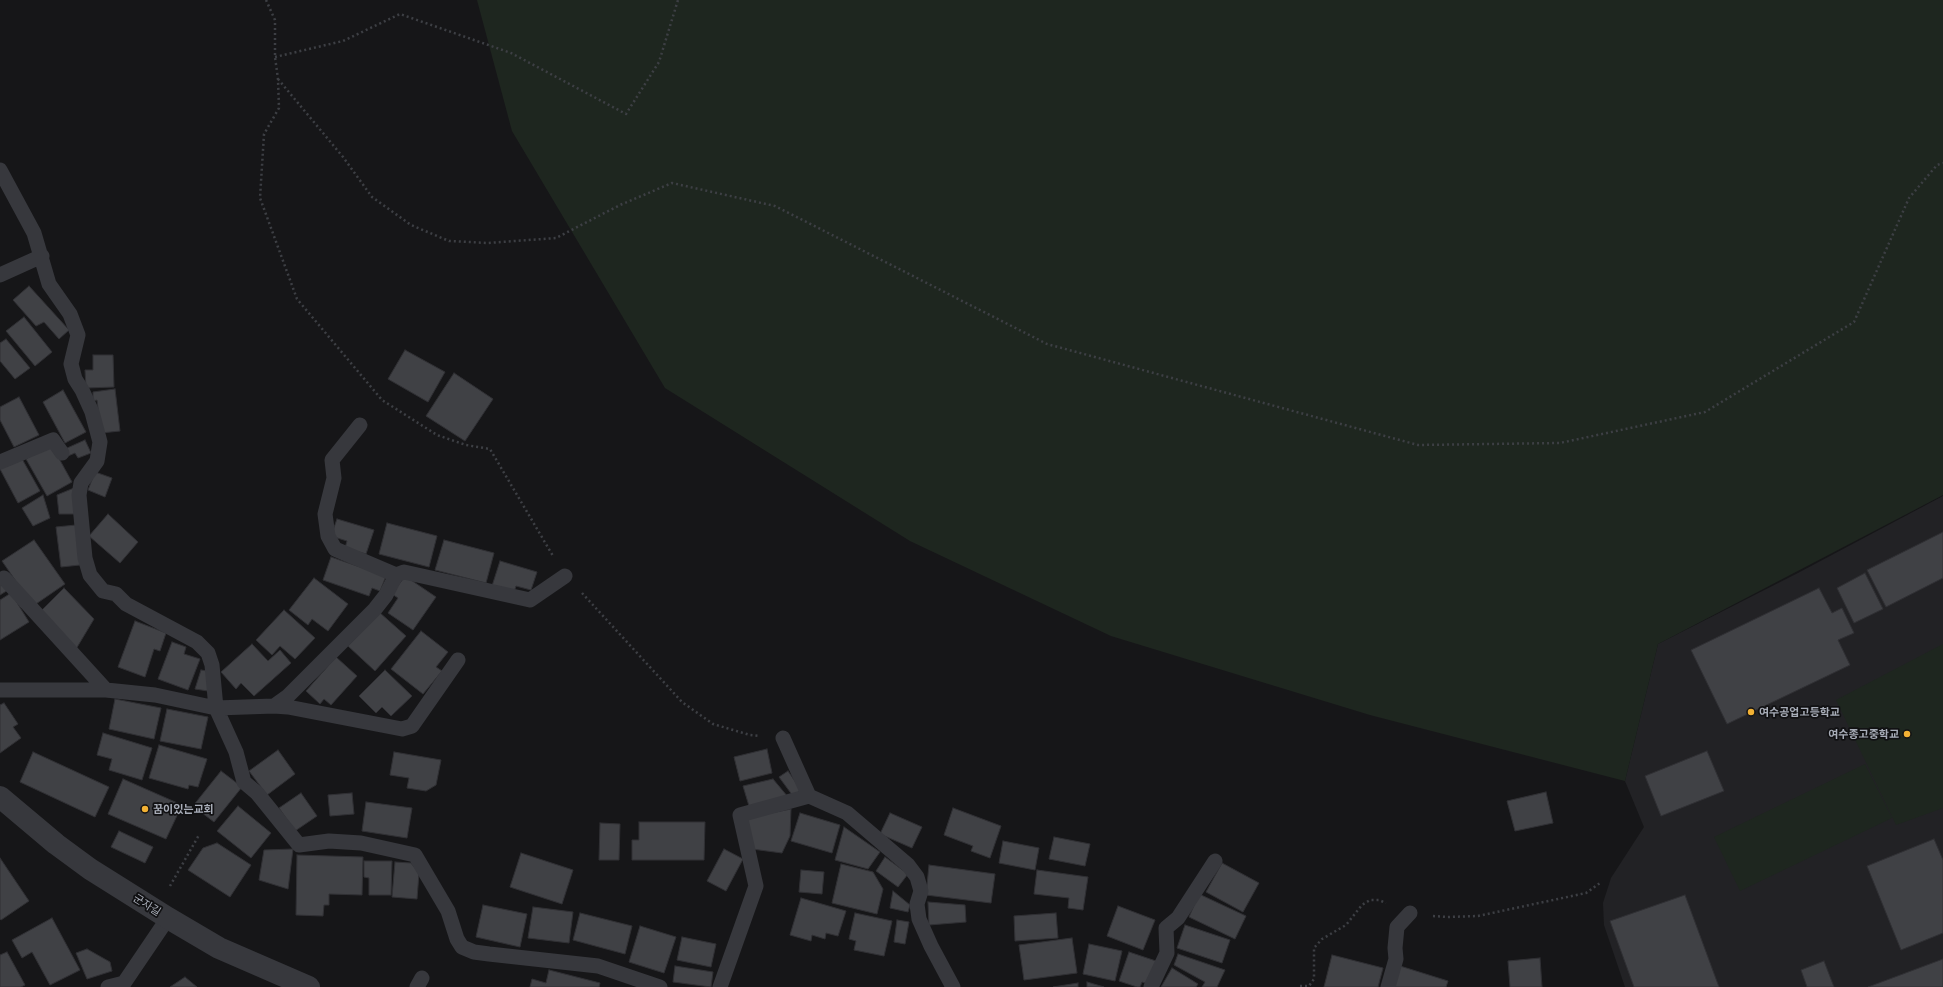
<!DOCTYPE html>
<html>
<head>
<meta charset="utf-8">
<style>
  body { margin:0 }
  canvas { display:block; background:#161618 }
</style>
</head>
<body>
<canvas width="1943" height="987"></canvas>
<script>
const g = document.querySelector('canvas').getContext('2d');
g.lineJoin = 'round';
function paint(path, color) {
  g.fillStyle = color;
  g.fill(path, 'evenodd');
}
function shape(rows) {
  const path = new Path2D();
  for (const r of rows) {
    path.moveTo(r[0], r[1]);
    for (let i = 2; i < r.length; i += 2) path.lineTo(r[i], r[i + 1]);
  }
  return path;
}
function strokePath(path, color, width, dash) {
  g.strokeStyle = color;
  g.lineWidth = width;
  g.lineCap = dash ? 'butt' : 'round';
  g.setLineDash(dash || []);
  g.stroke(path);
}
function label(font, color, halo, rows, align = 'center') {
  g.font = font + ' Commissioner,"Noto Sans KR",sans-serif';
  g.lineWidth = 3.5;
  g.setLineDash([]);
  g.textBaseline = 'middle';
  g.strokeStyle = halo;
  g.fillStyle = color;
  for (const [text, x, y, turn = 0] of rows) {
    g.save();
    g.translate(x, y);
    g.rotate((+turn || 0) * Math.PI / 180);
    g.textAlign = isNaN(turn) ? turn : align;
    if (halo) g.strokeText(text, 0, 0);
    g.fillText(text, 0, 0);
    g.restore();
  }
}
const built = shape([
  [1943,496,1943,987,1625,987,1604,925,1603,903,1611,878,1644,827,1625,781,1658,644,1798,573]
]);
const green = shape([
  [477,0,1943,0,1943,495,1658,644,1625,781,1370,715,1111,636,910,541,665,388,512,131],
  [1943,644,1943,808,1896,825,1836,700],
  [1865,764,1892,818,1740,891,1714,837]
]);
const building = shape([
  [29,286,69,330,59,339,44,322,36,326,13,300,29,286],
  [24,317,52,352,35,366,6,331,24,317],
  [6,339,30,368,15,379,0,361,0,343,6,339],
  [405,350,445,372,428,402,388,379,405,350],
  [93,355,113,355,114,387,86,388,85,370,93,370,93,355],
  [454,373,493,399,465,441,426,416,454,373],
  [115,389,120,431,101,433,97,400,93,401,93,392,115,389],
  [63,390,86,432,65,443,43,402,63,390],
  [19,397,39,435,14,447,0,420,0,407,19,397],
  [85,440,91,453,78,458,75,453,68,456,65,449,85,440],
  [51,444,72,482,47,496,26,459,51,444],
  [21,457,40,491,18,503,0,469,21,457],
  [95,472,112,478,105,497,88,490,95,472],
  [74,488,77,514,59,514,57,495,74,488],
  [43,495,50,518,33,526,22,508,43,495],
  [108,514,138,542,120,563,89,536,108,514],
  [337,519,374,530,366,554,345,548,347,541,331,536,337,519],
  [387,523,437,536,429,567,379,554,387,523],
  [76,525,80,565,61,567,56,527,76,525],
  [1943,532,1943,578,1886,607,1867,570,1943,532],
  [34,540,65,584,33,606,2,561,34,540],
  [444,540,494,553,486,583,435,570,444,540],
  [331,557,386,576,380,591,372,588,369,596,323,580,331,557],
  [500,561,537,572,531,590,516,586,514,592,492,586,500,561],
  [1865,573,1883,609,1854,623,1837,588,1865,573],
  [405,576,436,597,413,630,388,613,398,598,392,594,405,576],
  [0,578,8,590,0,595,0,578],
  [314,578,348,604,328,631,312,619,308,625,289,610,314,578],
  [64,588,94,619,76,649,40,612,64,588],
  [1819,588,1832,613,1842,608,1854,633,1838,640,1850,665,1727,724,1691,650,1819,588],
  [11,593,29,622,0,640,0,600,11,593],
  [284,610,315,638,295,659,280,646,272,655,256,640,284,610],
  [379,612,406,636,375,671,348,646,379,612],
  [135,621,166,633,160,651,154,649,145,677,118,667,135,621],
  [421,631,448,652,436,667,442,671,423,694,391,669,421,631],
  [172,642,186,647,184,654,200,659,188,690,158,679,172,642],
  [252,644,268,661,280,650,291,663,254,696,241,683,236,689,221,672,252,644],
  [336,657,357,676,331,705,324,699,320,704,306,691,336,657],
  [201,670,207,671,208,691,195,689,201,670],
  [385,670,412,696,391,716,382,707,376,713,359,696,385,670],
  [115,699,161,708,154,739,109,729,115,699],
  [4,703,18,724,13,727,21,738,0,753,0,705,4,703],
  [167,709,208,717,201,749,160,741,167,709],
  [103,733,152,748,142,780,109,770,112,759,97,755,103,733],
  [159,745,207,759,198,787,189,785,188,789,149,778,159,745],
  [767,749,772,773,740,781,734,757,767,749],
  [278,750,295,774,267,795,249,771,278,750],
  [1707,751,1724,791,1661,816,1645,776,1707,751],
  [33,752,109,787,95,817,20,782,33,752],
  [394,752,441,760,436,785,426,791,407,788,409,778,390,775,394,752],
  [221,771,242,787,214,822,193,806,221,771],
  [788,771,801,790,793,796,779,777,788,771],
  [123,779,182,805,166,839,108,814,123,779],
  [773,779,788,797,749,806,743,786,773,779],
  [1546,792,1553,823,1515,831,1507,801,1546,792],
  [301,793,317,816,295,831,279,808,301,793],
  [352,793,354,814,330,816,328,795,352,793],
  [366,802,412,808,407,838,362,831,366,802],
  [238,806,271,833,251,858,217,831,238,806],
  [953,808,1001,826,990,858,971,851,973,846,944,835,953,808],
  [791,809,790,836,782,853,752,849,746,818,791,809],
  [800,813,840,825,832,853,791,841,800,813],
  [890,813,922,827,912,848,880,834,890,813],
  [639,822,705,822,704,860,632,860,632,840,639,840,639,822],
  [600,823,620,824,619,860,599,860,600,823],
  [844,827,880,852,868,869,835,860,844,827],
  [119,831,153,847,145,863,111,847,119,831],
  [1054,837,1090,844,1085,866,1049,859,1054,837],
  [1934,839,1943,860,1943,933,1901,950,1867,866,1934,839],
  [1003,841,1039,848,1035,870,999,863,1003,841],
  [217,843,251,865,230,897,188,870,203,848,217,843],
  [293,849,288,889,259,880,264,850,293,849],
  [724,849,743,859,726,891,707,881,724,849],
  [521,853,573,870,562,904,510,887,521,853],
  [297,855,363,857,362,895,329,894,329,905,324,905,323,916,296,915,297,855],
  [885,857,908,874,898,887,876,871,885,857],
  [0,858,29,901,1,920,0,919,0,858],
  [364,861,392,861,391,895,369,895,369,878,364,877,364,861],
  [395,862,411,863,419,873,417,899,392,897,395,862],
  [1222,863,1259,883,1243,912,1206,892,1222,863],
  [841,864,873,872,883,889,877,914,832,903,841,864],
  [929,865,995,874,991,903,926,895,929,865],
  [801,870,824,872,822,894,799,892,801,870],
  [1037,870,1088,877,1083,910,1068,908,1069,898,1034,894,1037,870],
  [893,891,910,905,908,912,890,908,893,891],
  [1199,894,1246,916,1235,939,1189,917,1199,894],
  [1685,895,1719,987,1634,987,1610,921,1685,895],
  [801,898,846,911,838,936,826,933,825,939,812,935,811,941,790,935,801,898],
  [928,902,965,905,966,922,929,925,928,902],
  [483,905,527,914,520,947,476,937,483,905],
  [1118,906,1155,920,1143,950,1107,936,1118,906],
  [533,907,573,912,569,943,528,938,533,907],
  [580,913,632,926,625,954,573,940,580,913],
  [855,913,892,921,884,956,854,950,856,941,849,939,855,913],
  [1056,913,1058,938,1015,941,1014,916,1056,913],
  [52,918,80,970,50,985,32,952,22,958,12,940,52,918],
  [897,920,909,922,905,944,894,942,897,920],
  [1185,925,1230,940,1222,963,1177,948,1185,925],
  [640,926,676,937,664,973,629,962,640,926],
  [682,937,716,944,711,967,677,960,682,937],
  [1072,938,1077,973,1024,980,1019,945,1072,938],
  [1089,944,1122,951,1115,981,1083,974,1089,944],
  [87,949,110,962,112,971,87,979,76,953,87,949],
  [7,952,25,985,21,987,0,987,0,955,7,952],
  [1129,952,1156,961,1148,984,1142,982,1140,987,1137,987,1119,981,1129,952],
  [1178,954,1225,970,1217,987,1202,987,1205,982,1174,965,1178,954],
  [1332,955,1383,968,1378,987,1324,987,1332,955],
  [1540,958,1542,987,1510,987,1508,961,1540,958],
  [1943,959,1943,987,1868,987,1943,959],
  [1824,961,1834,987,1807,987,1801,970,1824,961],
  [675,966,713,972,711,987,673,982,675,966],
  [1400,966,1448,981,1446,987,1394,987,1400,966],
  [1172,968,1198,984,1196,987,1161,987,1172,968],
  [549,970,600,983,599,987,530,987,532,979,546,983,549,970],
  [185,977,197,987,170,987,185,977],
  [1087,982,1104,987,1087,987,1087,982],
  [1078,983,1078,987,1053,987,1078,983]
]);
const path = shape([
  [266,0,275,20,275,57,278,79,279,108,264,134,260,198,297,299,382,400,437,435,466,445,490,449,553,556],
  [275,57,343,41,400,14,511,53,626,114,659,62,678,0],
  [278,79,343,157,372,197,411,225,449,241,488,243,556,238,620,205,672,183,775,206,1047,344,1418,445,1560,443,1705,412,1854,322,1909,198,1937,165,1943,163],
  [582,593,682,702,713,724,750,735,760,736],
  [170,886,199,835],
  [1433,916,1447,917,1478,916,1586,893,1600,883],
  [1300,986,1309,986,1314,979,1314,948,1322,939,1346,925,1362,905,1370,900,1379,900,1386,903]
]);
const lane = shape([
  [0,170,34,233,49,284,70,314,78,335,71,364,75,379,82,390,92,412,100,442,97,461,81,483,79,495,85,558,90,575,103,591,116,594,126,604,197,642,208,653,212,665,216,708,236,752,244,782,257,793,299,845,329,841,361,843,415,855,448,911,457,939,462,947,474,952,489,954,598,966,660,987],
  [0,275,42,256],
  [360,425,332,460,334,478,325,514,328,536,335,549,396,575],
  [0,462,53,440,62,453],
  [4,578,106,690],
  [0,690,106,690,155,695,216,708,274,706,288,696,375,609,386,595,396,575,404,572,530,600,565,576],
  [274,706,288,707,402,729,412,726,458,660],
  [783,738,809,796],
  [108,987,124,983,168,918],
  [417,987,422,978],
  [720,987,756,886,740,815,809,796,847,813,908,865,917,877,921,891,917,904,919,919,931,946,953,987],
  [1151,987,1167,953,1166,928,1178,918,1215,861],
  [1388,987,1396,959,1395,948,1397,927,1410,913]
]);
const street = shape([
  [0,797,56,844,90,869,168,918,219,948,309,987]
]);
const markers = [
  [1751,712,4,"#f2b134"],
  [1907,734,4,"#f2b134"],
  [145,809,4,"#f2b134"]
];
const poiNames = [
  ["여수공업고등학교",1759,712],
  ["여수종고중학교",1899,734,"right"],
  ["꿈이있는교회",153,809]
];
const streetNames = [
  ["군자길",147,905,32]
];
paint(built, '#222225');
paint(green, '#1e261f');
paint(building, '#404145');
strokePath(building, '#303034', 1);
strokePath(path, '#3d3f44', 2.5, [2, 3]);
strokePath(lane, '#37383d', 15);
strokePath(street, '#37383d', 22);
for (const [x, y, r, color] of markers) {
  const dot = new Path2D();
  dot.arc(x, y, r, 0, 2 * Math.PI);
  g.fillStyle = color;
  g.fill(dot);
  strokePath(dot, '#111113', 1.5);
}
label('bold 11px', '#a8adb8', '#111113', poiNames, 'left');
label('11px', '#a8adb8', '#111113', streetNames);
</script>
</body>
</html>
